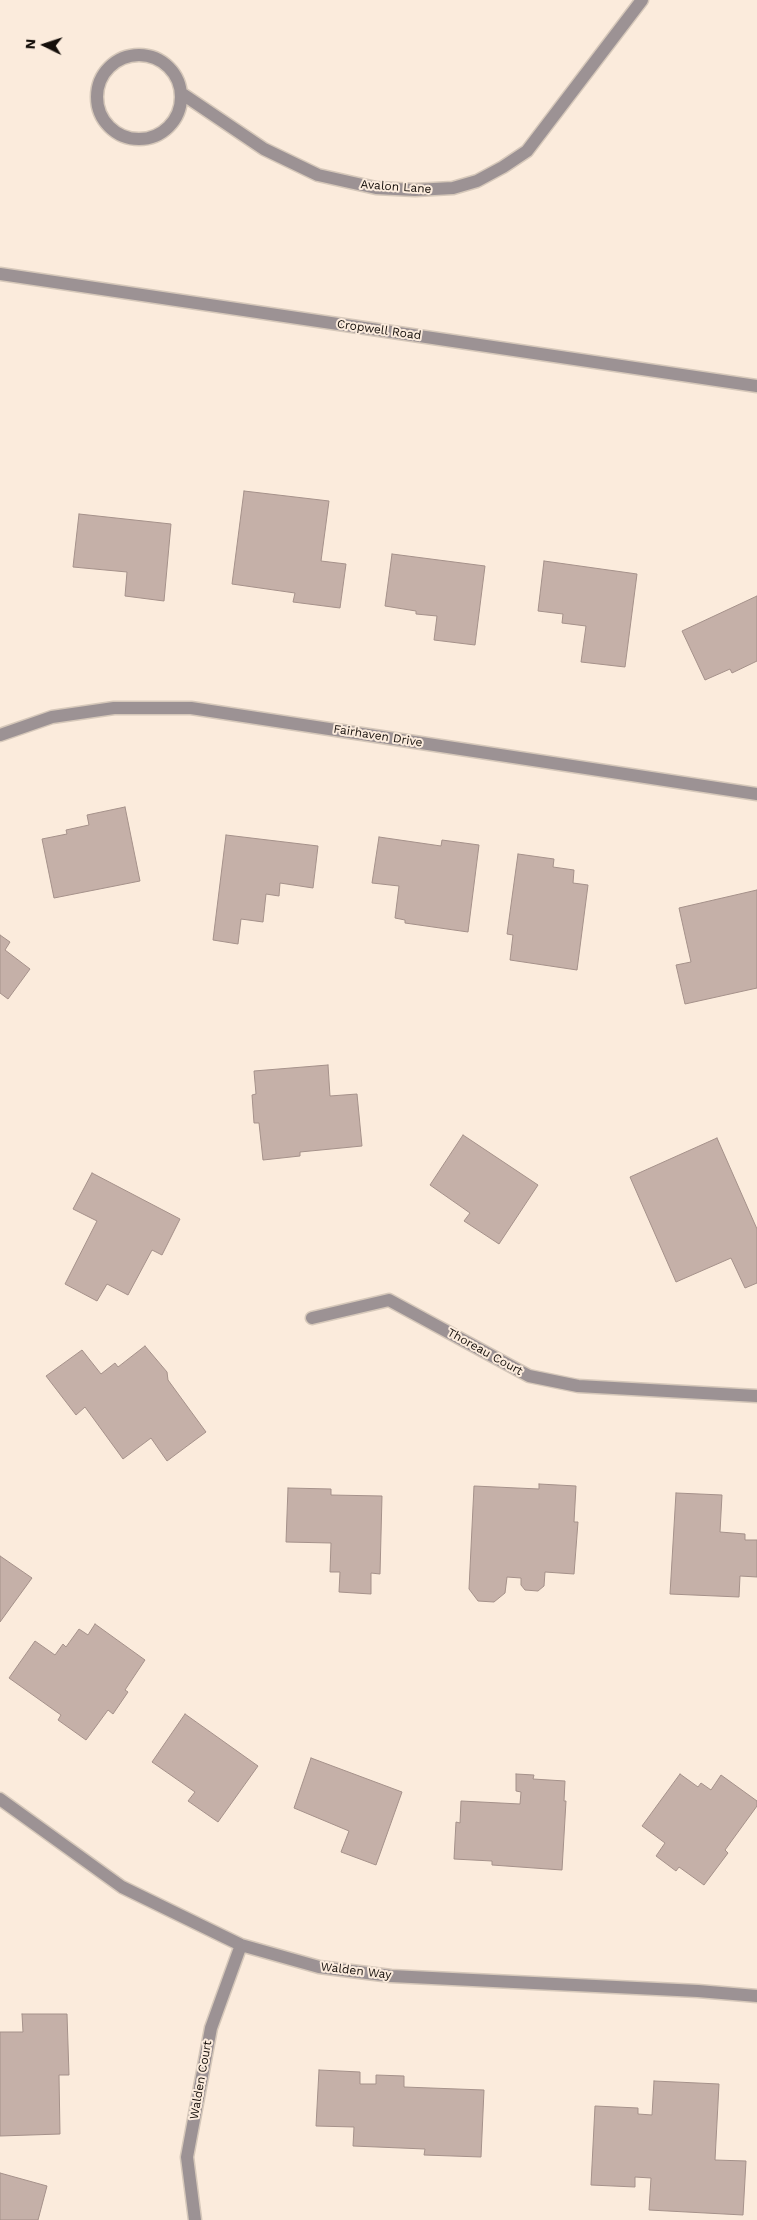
<!DOCTYPE html>
<html>
<head>
<meta charset="utf-8">
<style>
  body { margin:0 }
  #map { position:relative; width:757px; height:2220px; overflow:hidden; background:#fbebdc; font-family:"Work Sans",sans-serif }
  canvas { display:block }
  .north { position:absolute; left:20px; top:20px; width:50px; height:50px; -webkit-text-stroke:4px #fbebdc; paint-order:stroke; rotate:274deg; font-size:14px; font-weight:700; line-height:20px; text-align:center; color:#140e0a }
  .north::after { content:''; display:block; margin:auto; width:18px; height:22px; background:#140e0a; clip-path:polygon(50% 0,100% 100%,50% 72%,0 100%) }
</style>
</head>
<body>
<div id="map">
<canvas width="757" height="2220"></canvas>
<div class="north">N</div>
</div>
<script>
const g = document.querySelector('canvas').getContext('2d');
g.lineJoin = 'round';
function paint(path, color) {
  g.fillStyle = color;
  g.fill(path, 'evenodd');
}
function shape(rows) {
  const path = new Path2D();
  for (const r of rows) {
    if (r.length === 3) {
      path.moveTo(r[0] + r[2], r[1]);
      path.arc(r[0], r[1], r[2], 0, 2 * Math.PI);
      continue;
    }
    path.moveTo(r[0], r[1]);
    for (let i = 2; i < r.length; i += 2) path.lineTo(r[i], r[i + 1]);
  }
  return path;
}
function strokePath(path, color, width, dash) {
  g.strokeStyle = color;
  g.lineWidth = width;
  g.lineCap = dash ? 'butt' : 'round';
  g.setLineDash(dash || []);
  g.stroke(path);
}
function label(font, color, halo, rows, align = 'center') {
  g.font = font + ' "Work Sans",sans-serif';
  g.lineWidth = 4;
  g.setLineDash([]);
  g.textBaseline = 'middle';
  g.strokeStyle = halo;
  g.fillStyle = color;
  for (const [text, x, y, turn = 0] of rows) {
    g.save();
    g.translate(x, y);
    g.rotate((+turn || 0) * Math.PI / 180);
    g.textAlign = isNaN(turn) ? turn : align;
    if (halo) g.strokeText(text, 0, 0);
    g.fillText(text, 0, 0);
    g.restore();
  }
}
const building = shape([
  [244,491,329,501,321,561,346,564,340,608,293,602,295,593,232,584,244,491],
  [79,514,171,524,164,601,125,596,127,572,73,567,79,514],
  [392,554,485,566,475,645,434,640,437,616,416,614,416,611,385,606,392,554],
  [544,561,637,574,625,667,581,662,586,626,562,623,563,614,538,611,544,561],
  [757,596,757,661,732,673,730,669,705,680,682,631,757,596],
  [125,807,140,881,54,898,42,839,67,834,66,830,89,825,87,815,125,807],
  [226,835,318,846,313,888,280,883,279,896,266,894,263,922,241,919,238,944,213,940,226,835],
  [379,837,441,846,442,840,479,845,468,932,405,923,405,920,395,918,399,886,372,883,379,837],
  [518,854,554,859,553,867,574,870,573,883,588,885,577,970,510,960,513,935,507,934,518,854],
  [757,890,757,988,685,1004,676,965,691,962,679,908,757,890],
  [0,935,10,942,5,950,30,969,8,999,0,993,0,935],
  [328,1065,330,1096,357,1094,362,1146,300,1152,300,1156,263,1160,259,1123,254,1123,252,1095,256,1094,254,1071,328,1065],
  [463,1135,538,1185,499,1244,464,1221,470,1213,430,1185,463,1135],
  [717,1138,757,1229,757,1283,745,1288,731,1258,676,1282,630,1177,717,1138],
  [92,1173,180,1219,162,1255,152,1250,128,1295,107,1284,97,1301,65,1284,97,1221,73,1209,92,1173],
  [145,1346,167,1372,168,1380,206,1432,167,1461,151,1438,123,1459,85,1407,76,1415,46,1376,82,1350,101,1374,115,1363,118,1367,145,1346],
  [539,1484,576,1486,574,1522,578,1522,574,1574,545,1572,544,1586,538,1591,525,1590,521,1585,521,1578,507,1577,505,1593,494,1602,478,1601,469,1589,474,1486,539,1489,539,1484],
  [288,1488,331,1489,331,1495,382,1496,380,1574,371,1573,371,1594,339,1592,340,1572,330,1572,331,1543,286,1542,288,1488],
  [676,1493,722,1495,720,1532,745,1534,745,1540,757,1540,757,1577,740,1576,739,1597,670,1594,676,1493],
  [0,1556,32,1578,0,1622,0,1556],
  [95,1624,145,1660,125,1690,128,1692,113,1714,108,1710,86,1740,58,1720,61,1715,9,1678,35,1641,55,1655,63,1644,66,1647,79,1629,88,1635,95,1624],
  [185,1714,258,1766,218,1822,188,1801,195,1792,152,1762,185,1714],
  [311,1758,402,1792,376,1865,341,1852,349,1831,294,1808,311,1758],
  [516,1774,534,1775,533,1779,565,1781,564,1801,566,1801,562,1870,492,1865,492,1861,454,1859,456,1822,460,1823,461,1801,520,1804,521,1792,516,1791,516,1774],
  [680,1774,698,1787,701,1783,711,1790,721,1775,757,1801,757,1806,725,1850,728,1853,704,1885,679,1867,676,1871,656,1856,665,1843,642,1826,680,1774],
  [22,2014,67,2014,69,2075,59,2075,60,2134,0,2136,0,2032,23,2032,22,2014],
  [319,2070,360,2072,360,2084,376,2084,376,2075,404,2076,404,2087,484,2090,481,2157,424,2155,425,2149,353,2146,354,2127,316,2126,319,2070],
  [654,2081,719,2084,715,2160,746,2161,743,2215,649,2210,651,2178,635,2177,635,2187,591,2185,595,2106,638,2108,638,2114,652,2115,654,2081],
  [0,2173,47,2186,38,2220,0,2220,0,2173]
]);
const minor = shape([
  [139,97,42],
  [181,93,264,149,318,175,376,188,415,190,453,188,477,181,503,167,527,151,642,0],
  [0,274,757,386],
  [0,735,52,717,114,708,191,708,757,794],
  [312,1318,389,1300,529,1376,578,1386,757,1396],
  [0,1799,122,1887,241,1945,319,1967,391,1976,698,1991,757,1996],
  [195,2220,187,2157,211,2028,241,1945]
]);
const streetNames = [
  ["Avalon Lane",396,187,4],
  ["Cropwell Road",379,330,8],
  ["Fairhaven Drive",378,736,9],
  ["Thoreau Court",485,1352,29],
  ["Walden Way",356,1971,7],
  ["Walden Court",201,2080,-80]
];
paint(building, '#c5b0a8');
strokePath(building, '#a5918a', 1);
strokePath(minor, '#d6c8ba', 15);
strokePath(minor, '#9c9294', 12);
label('12px', '#140e0a', '#fbebdc', streetNames);
</script>
</body>
</html>
